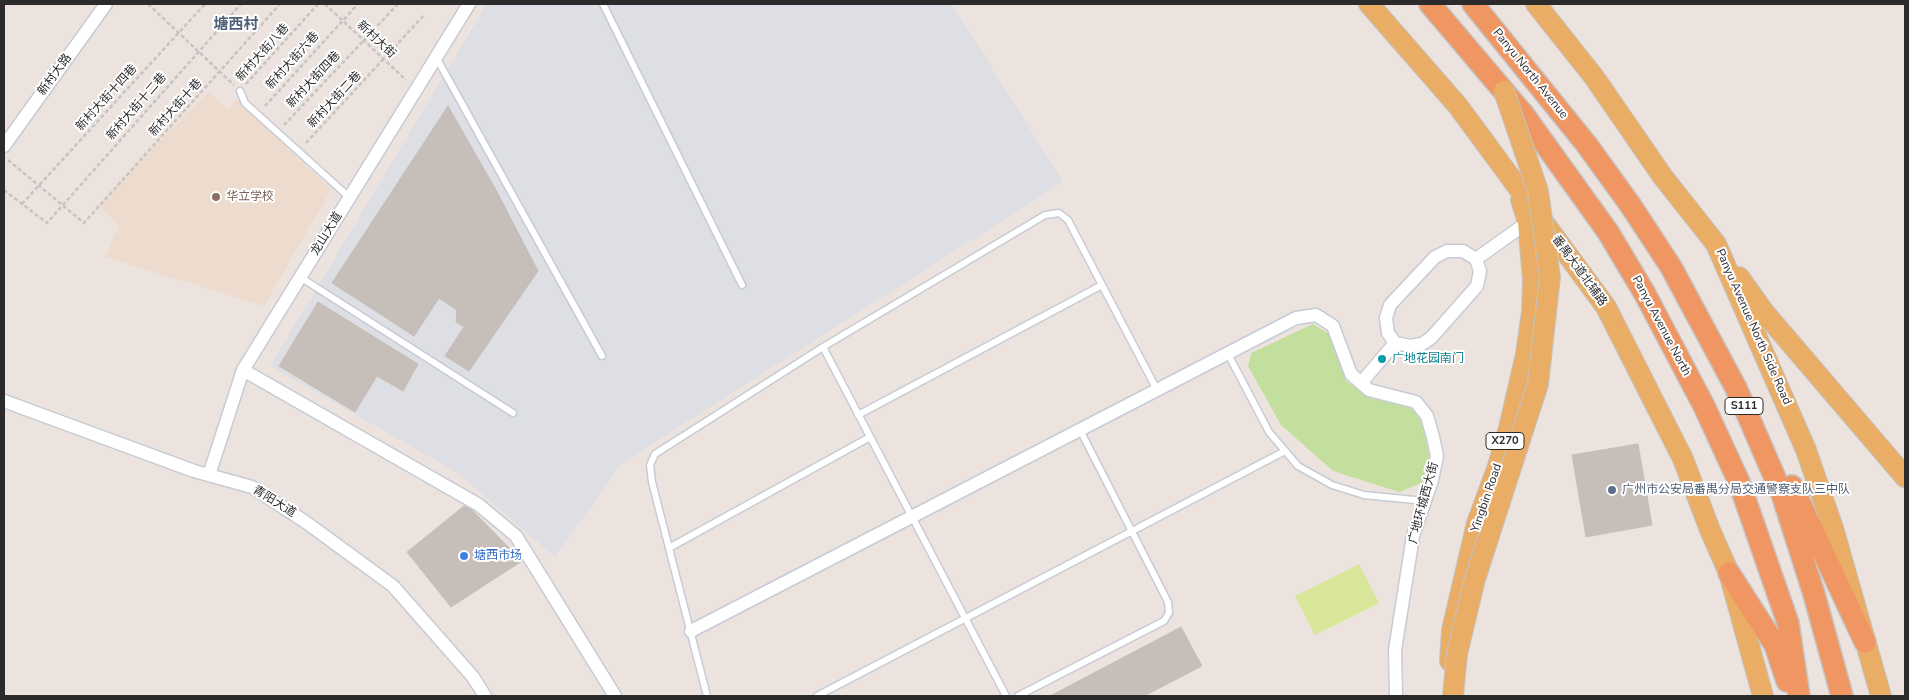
<!DOCTYPE html>
<html>
<head>
<meta charset="utf-8">
<style>
  body { margin:0 }
  #map { position:relative; width:1909px; height:700px; overflow:hidden; background:#ece3de; font-family:"Nunito Sans",sans-serif }
  canvas { display:block }
  .frame { position:absolute; inset:0; border:5px solid #2b2b2b; pointer-events:none }
</style>
</head>
<body>
<div id="map">
<canvas width="1909" height="700"></canvas>
<div class="frame"></div>
</div>
<script>
const g = document.querySelector('canvas').getContext('2d');
g.lineJoin = 'round';
function paint(path, color) {
  g.fillStyle = color;
  g.fill(path, 'evenodd');
}
function shape(rows) {
  const path = new Path2D();
  for (const r of rows) {
    path.moveTo(r[0], r[1]);
    for (let i = 2; i < r.length; i += 2) path.lineTo(r[i], r[i + 1]);
  }
  return path;
}
function strokePath(path, color, width, dash) {
  g.strokeStyle = color;
  g.lineWidth = width;
  g.lineCap = dash ? 'butt' : 'round';
  g.setLineDash(dash || []);
  g.stroke(path);
}
function label(font, color, halo, rows, align = 'center') {
  g.font = font + ' "Nunito Sans","Noto Sans SC",sans-serif';
  g.lineWidth = 4;
  g.setLineDash([]);
  g.textBaseline = 'middle';
  g.strokeStyle = halo;
  g.fillStyle = color;
  for (const [text, x, y, turn = 0] of rows) {
    g.save();
    g.translate(x, y);
    g.rotate((+turn || 0) * Math.PI / 180);
    g.textAlign = isNaN(turn) ? turn : align;
    if (halo) g.strokeText(text, 0, 0);
    g.fillText(text, 0, 0);
    g.restore();
  }
}
const industrial = shape([
  [487,4,952,4,1063,182,622,463,555,557,458,473,270,366]
]);
const education = shape([
  [208,92,228,109,237,99,331,190,264,306,105,257,119,226,98,205]
]);
const green = shape([
  [1313,324,1329,334,1346,381,1370,398,1410,407,1422,420,1429,456,1422,483,1399,492,1333,471,1281,425,1248,366,1251,353]
]);
const pitch = shape([
  [1359,564,1379,603,1315,635,1295,596]
]);
const building = shape([
  [448,106,496,190,538,271,469,371,445,356,464,327,456,322,457,310,439,298,414,336,332,283,448,106],
  [318,302,418,364,403,391,377,376,355,412,279,366,318,302],
  [1638,444,1652,525,1586,537,1572,455,1638,444],
  [464,506,472,510,522,561,451,607,407,552,464,506],
  [1181,627,1202,666,1144,696,1050,696,1181,627]
]);
const path = shape([
  [148,4,234,85],
  [325,4,406,80],
  [246,84,318,4],
  [265,106,358,4],
  [284,125,398,4],
  [306,143,425,14],
  [8,160,84,223,280,4],
  [4,190,47,223,241,4],
  [22,204,205,4]
]);
const service = shape([
  [603,4,742,285],
  [436,57,602,356],
  [240,91,245,103,349,197],
  [300,277,513,413],
  [823,347,1006,696],
  [1228,354,1269,432,1298,466,1332,485,1364,495,1425,501],
  [858,415,1102,285],
  [669,548,870,437],
  [707,696,652,482,650,465,655,454,823,347,1045,215,1059,213,1068,220,1157,390],
  [817,696,1285,451],
  [1018,696,1164,621,1169,613,1168,602,1080,430]
]);
const minor = shape([
  [4,146,106,4],
  [1447,251,1463,251,1476,259,1480,271,1477,286,1431,338,1422,344,1410,346,1395,343,1388,333,1386,318,1390,305,1435,257,1447,251],
  [1476,259,1528,222],
  [243,370,479,505,516,536,615,696],
  [1361,383,1395,343],
  [4,401,194,471,252,487,307,523,393,586,473,677,485,696],
  [209,475,243,370,469,4],
  [691,631,1296,318,1316,315,1333,326,1351,374,1369,390,1416,402,1427,416,1433,437,1437,456,1432,480,1413,536,1395,650,1396,696]
]);
const primary = shape([
  [1369,4,1458,106,1606,307,1683,459,1710,530,1729,573,1763,696],
  [1536,4,1594,77,1663,177,1716,244,1806,450,1833,528,1881,696],
  [1739,277,1764,312,1905,477],
  [1450,661,1452,630,1477,523,1498,466,1509,428,1526,354,1532,312,1533,280,1528,222,1521,200]
]);
const trunk = shape([
  [1430,4,1524,115,1608,232,1645,294,1704,406,1739,482,1788,623,1799,696],
  [1473,4,1587,145,1631,206,1671,267,1736,388,1782,494,1814,594,1842,696],
  [1792,486,1865,642],
  [1729,573,1775,645,1787,681]
]);
const primaryBridge = shape([
  [1453,696,1457,654,1475,579,1538,384,1550,277,1538,191,1504,91]
]);
const markers = [
  [216,197,5,"#8d6e63"],
  [1382,359,5,"#0f9aa8"],
  [1612,490,5,"#5c6f8a"],
  [464,556,5,"#3f7fe0"]
];
const shields = [
  [1744,406,38],
  [1505,441,38]
];
const shieldNames = [
  ["S111",1744,406],
  ["X270",1505,441]
];
const streetNames = [
  ["新村大街",376,40,43],
  ["新村大街八巷",263,53,-48],
  ["新村大街六巷",293,61,-48],
  ["Panyu North Avenue",1530,74,51],
  ["新村大路",55,75,-54],
  ["新村大街四巷",314,80,-47],
  ["新村大街十四巷",107,98,-48],
  ["新村大街二巷",335,100,-47],
  ["新村大街十二巷",137,107,-49],
  ["新村大街十巷",176,108,-48],
  ["龙山大道",327,234,-58],
  ["番禺大道北辅路",1579,271,54],
  ["Panyu Avenue North",1661,326,62],
  ["Panyu Avenue North Side Road",1753,327,66],
  ["Yingbin Road",1487,498,-71],
  ["青阳大道",274,502,32],
  ["广地环城西大街",1424,503,-75]
];
const educationNames = [
  ["华立学校",226,197]
];
const cultureNames = [
  ["广地花园南门",1392,359]
];
const serviceNames = [
  ["广州市公安局番禺分局交通警察支队三中队",1622,490]
];
const shopNames = [
  ["塘西市场",474,556]
];
const quarterNames = [
  ["塘西村",236,25]
];
paint(industrial, '#dedee5');
paint(education, '#eddcce');
paint(green, '#c3df9d');
paint(pitch, '#d7e699');
paint(building, '#c5beb9');
strokePath(building, '#c7beb7', 1);
strokePath(service, '#c6cbd4', 9);
strokePath(minor, '#c6cbd4', 15);
strokePath(primary, '#c4c4c4', 22);
strokePath(trunk, '#c4c4c4', 24);
strokePath(path, '#c4c4c4', 2.5, [4, 2.5]);
strokePath(service, '#fff', 6);
strokePath(minor, '#fff', 12);
strokePath(primary, '#e9ad65', 20);
strokePath(trunk, '#f09662', 21);
strokePath(primaryBridge, '#c4c4c4', 22, []);
strokePath(primaryBridge, '#e9ad65', 20);
for (const [x, y, r, color] of markers) {
  const dot = new Path2D();
  dot.arc(x, y, r, 0, 2 * Math.PI);
  g.fillStyle = color;
  g.fill(dot);
  strokePath(dot, '#fff', 2);
}
for (const [x, y, w] of shields) {
  const box = new Path2D();
  box.roundRect(x - w / 2, y - 8.5, w, 17, 4);
  g.fillStyle = '#fff';
  g.fill(box);
  strokePath(box, '#2b2b2b', 1);
}
label('bold 11px', '#2b2b2b', null, shieldNames);
label('12px', '#2b2b2b', '#fff', streetNames);
label('12px', '#785e54', '#fff', educationNames, 'left');
label('12px', '#0d838f', '#fff', cultureNames, 'left');
label('12px', '#4e5e75', '#fff', serviceNames, 'left');
label('12px', '#366cbe', '#fff', shopNames, 'left');
label('bold 15px', '#4d5f79', '#fff', quarterNames);
</script>
</body>
</html>
